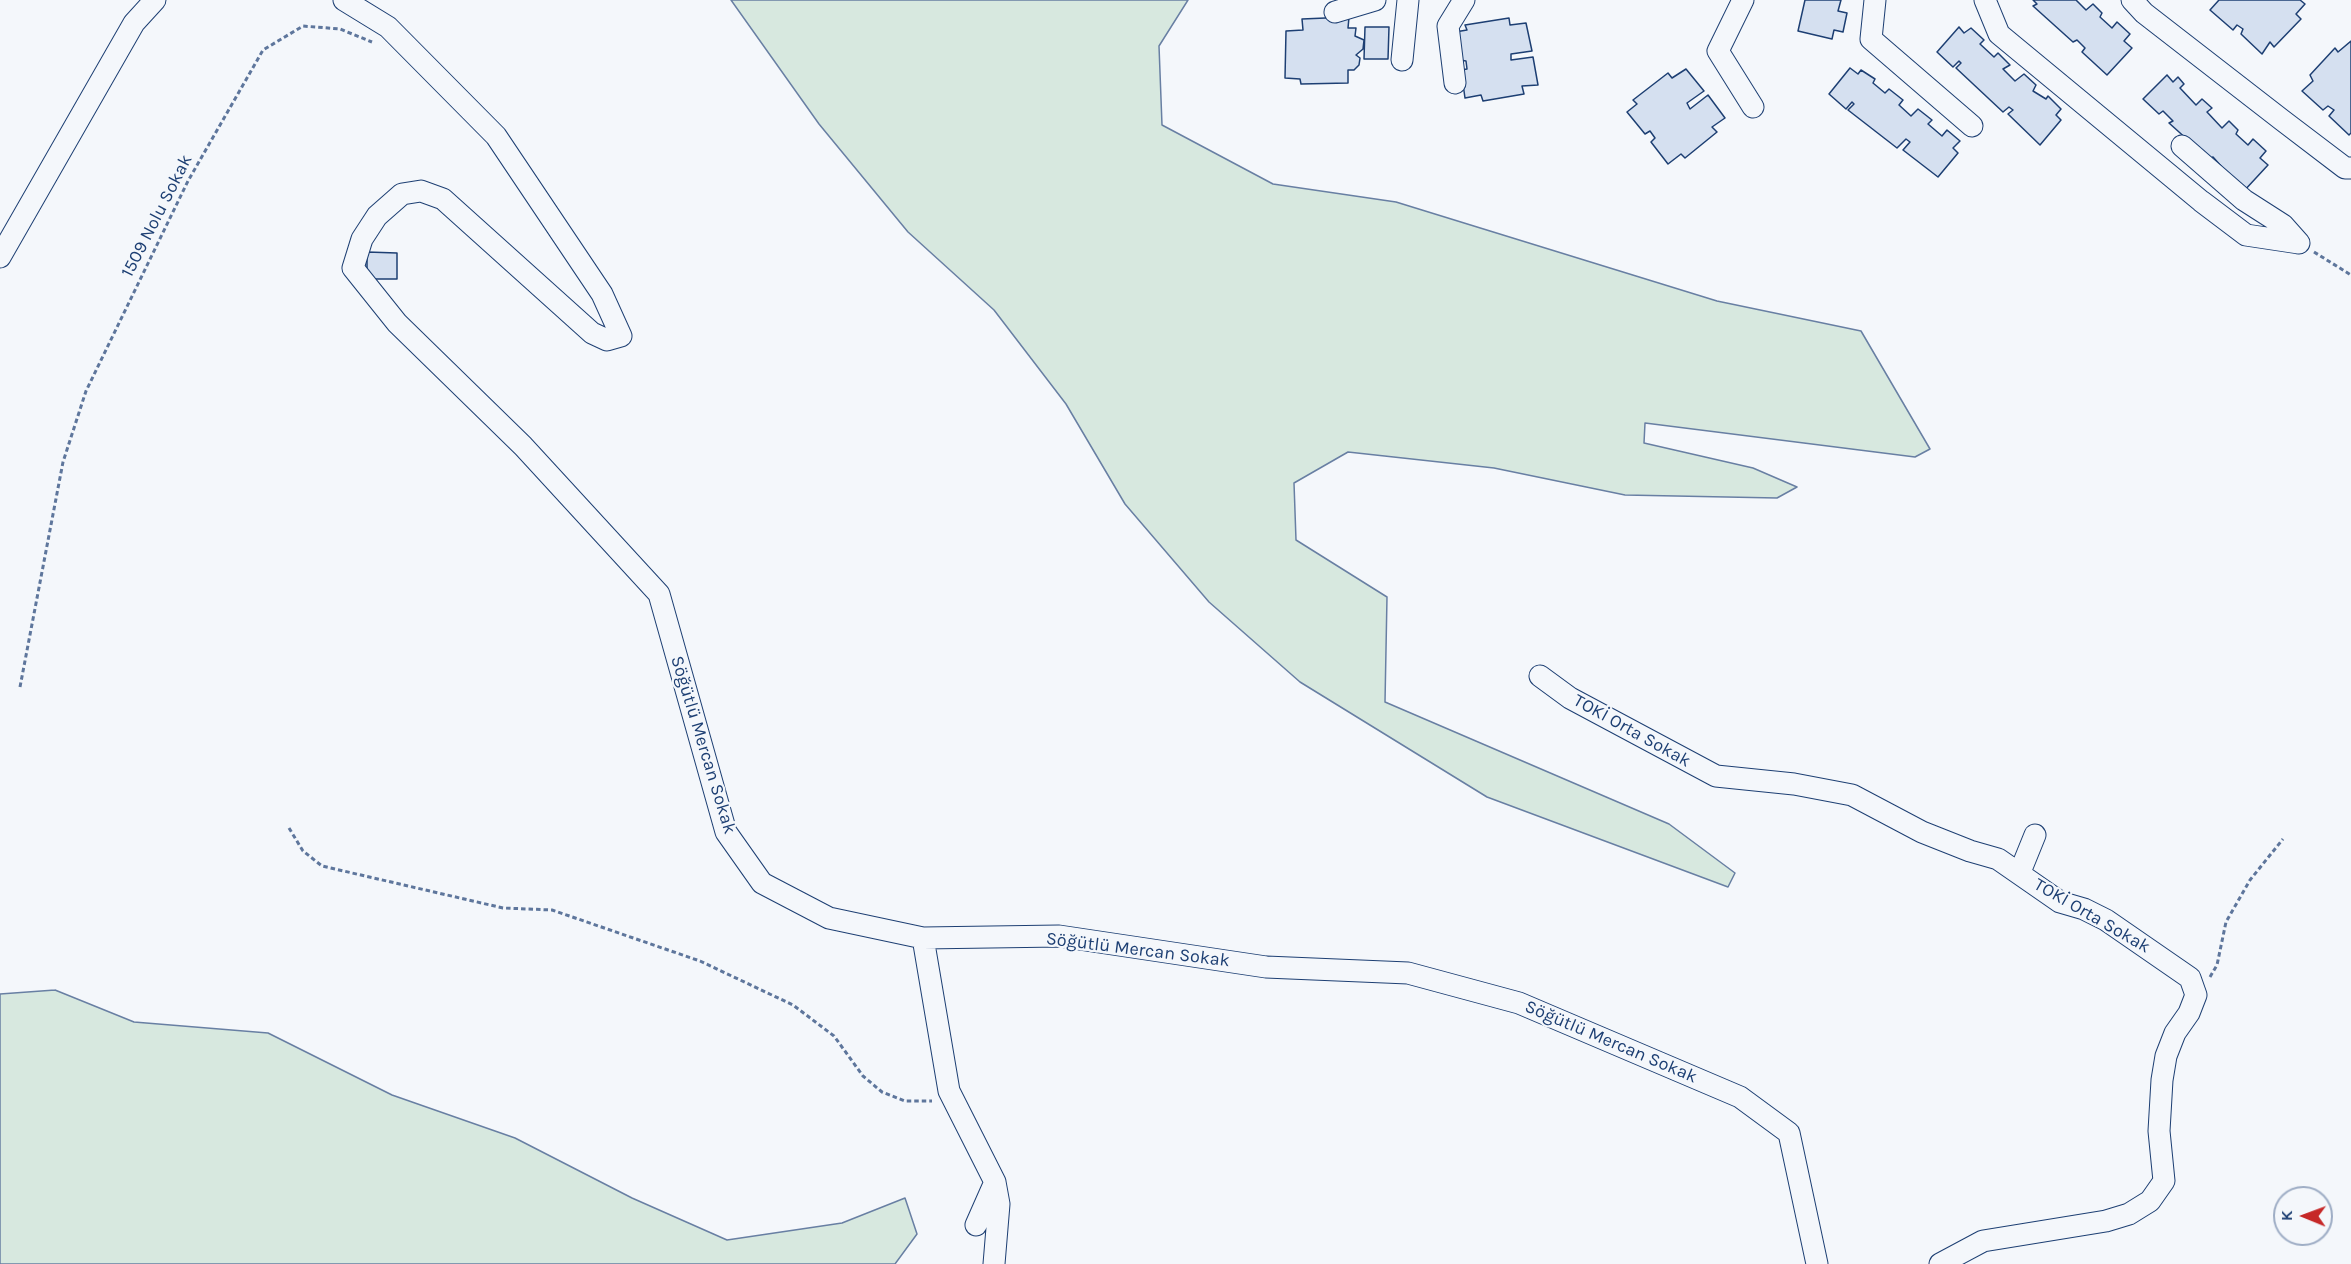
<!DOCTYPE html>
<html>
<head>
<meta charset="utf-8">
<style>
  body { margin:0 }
  #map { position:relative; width:2351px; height:1264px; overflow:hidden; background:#f4f7fb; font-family:Karla,sans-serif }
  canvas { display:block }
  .north { position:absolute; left:2273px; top:1186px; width:60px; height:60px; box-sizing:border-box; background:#f4f7fb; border:2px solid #9eadc5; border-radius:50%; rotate:271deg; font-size:16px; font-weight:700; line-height:24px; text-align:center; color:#1d3f73 }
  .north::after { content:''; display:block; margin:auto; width:21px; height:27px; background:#c62828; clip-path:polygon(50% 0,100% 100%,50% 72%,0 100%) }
</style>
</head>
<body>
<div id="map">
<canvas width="2351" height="1264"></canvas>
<div class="north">K</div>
</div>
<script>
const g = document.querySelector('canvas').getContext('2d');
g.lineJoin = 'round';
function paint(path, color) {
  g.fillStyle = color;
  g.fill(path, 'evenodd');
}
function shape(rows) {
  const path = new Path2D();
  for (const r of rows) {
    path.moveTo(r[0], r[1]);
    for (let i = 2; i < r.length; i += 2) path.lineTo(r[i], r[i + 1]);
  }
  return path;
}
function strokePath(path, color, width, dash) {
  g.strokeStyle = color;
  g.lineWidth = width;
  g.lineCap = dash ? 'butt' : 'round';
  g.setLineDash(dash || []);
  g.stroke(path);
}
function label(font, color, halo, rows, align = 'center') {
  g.font = font + ' Karla,sans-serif';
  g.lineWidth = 4.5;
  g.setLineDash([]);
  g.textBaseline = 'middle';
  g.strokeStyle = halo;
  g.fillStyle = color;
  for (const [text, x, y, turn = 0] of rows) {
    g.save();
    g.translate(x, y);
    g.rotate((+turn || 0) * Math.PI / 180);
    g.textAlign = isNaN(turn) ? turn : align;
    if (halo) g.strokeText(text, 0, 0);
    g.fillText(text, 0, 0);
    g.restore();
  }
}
const green = shape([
  [731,0,1188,0,1159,46,1162,125,1273,184,1396,202,1717,301,1861,331,1930,449,1915,457,1645,423,1644,443,1753,468,1797,487,1777,498,1625,495,1494,468,1348,452,1294,483,1296,540,1387,597,1385,702,1669,824,1735,873,1728,887,1487,797,1300,682,1209,602,1125,504,1066,404,994,310,908,232,819,124,731,0],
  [55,990,134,1022,268,1033,392,1095,515,1138,632,1198,727,1240,842,1223,905,1198,917,1234,895,1264,0,1264,0,994,55,990]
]);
const building = shape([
  [1805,0,1841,0,1838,11,1847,13,1843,32,1834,30,1832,39,1798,31,1805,0],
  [2033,0,2076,0,2086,10,2093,4,2102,13,2100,17,2112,28,2117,22,2130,34,2124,41,2132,48,2107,75,2082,52,2085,48,2077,40,2073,42,2033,6,2037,4,2033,0],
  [2219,0,2300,0,2305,4,2296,14,2301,19,2274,47,2270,42,2262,54,2241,34,2243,29,2237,25,2233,30,2210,10,2219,0],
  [1349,17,1348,28,1356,28,1355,36,1364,40,1363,49,1356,55,1360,58,1359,65,1354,70,1348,70,1348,83,1301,84,1300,79,1285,78,1286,31,1303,30,1302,19,1349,17],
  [1509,18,1510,25,1526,23,1532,51,1511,54,1511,60,1533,57,1538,85,1522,86,1524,94,1483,101,1481,95,1465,98,1461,70,1467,69,1466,61,1460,60,1455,32,1467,30,1465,25,1509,18],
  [1365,27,1389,27,1388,59,1364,59,1365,27],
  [1959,27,1964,33,1971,28,1984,40,1980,44,1994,57,1998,53,2010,65,2003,69,2015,81,2024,74,2036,85,2033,91,2046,99,2048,96,2061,109,2056,115,2061,120,2040,145,2008,114,2013,110,2009,107,2003,112,1956,68,1961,63,1959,61,1953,67,1937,52,1959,27],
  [2351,41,2351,133,2349,135,2329,116,2334,110,2328,106,2323,110,2302,91,2313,81,2310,75,2335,48,2338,52,2351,41],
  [1850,68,1858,74,1861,70,1875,79,1873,83,1885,93,1889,89,1903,100,1899,105,1911,116,1918,109,1932,120,1928,124,1942,136,1947,130,1960,141,1953,148,1958,153,1938,177,1903,150,1910,142,1906,139,1897,148,1848,110,1854,104,1852,102,1846,109,1829,94,1850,68],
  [1686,69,1704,91,1687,103,1690,109,1708,95,1725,118,1712,127,1717,132,1685,158,1681,154,1668,164,1651,142,1655,138,1650,131,1645,134,1627,112,1637,104,1633,100,1668,73,1672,78,1686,69],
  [2167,75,2173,82,2178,77,2184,84,2180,88,2196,105,2202,99,2212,108,2207,112,2222,128,2229,121,2238,130,2236,134,2248,145,2253,139,2266,151,2260,158,2268,165,2243,192,2218,169,2221,166,2213,157,2209,159,2169,123,2173,121,2163,111,2159,114,2143,99,2167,75],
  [367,252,397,253,397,279,367,279,367,252]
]);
const path = shape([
  [2314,252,2351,275],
  [20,687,63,462,86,391,188,181,263,50,303,26,340,29,372,42],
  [289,828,303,851,322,866,503,908,552,910,700,961,793,1005,834,1036,863,1076,882,1092,905,1101,932,1101],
  [2210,977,2217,965,2226,922,2250,880,2283,839]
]);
const minor = shape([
  [344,0,388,27,496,136,602,294,621,336,607,340,592,333,443,199,421,191,402,194,377,216,362,239,353,268,397,323,523,446,659,594,726,832,762,883,829,918,923,938,1059,936,1266,967,1408,973,1519,1003,1740,1097,1789,1133,1817,1264],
  [1743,0,1718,51,1753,107],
  [1875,0,1871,39,1972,126],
  [1985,0,1999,34,2201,201,2246,235,2299,243],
  [2132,0,2144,13,2282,120,2345,168,2351,168],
  [1335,12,1375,0],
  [1402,60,1408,0],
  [1455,83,1448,26,1464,0],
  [2182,146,2244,200,2283,225,2299,243],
  [0,257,134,23,155,0],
  [1540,676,1570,698,1716,776,1794,784,1852,795,1922,832,1970,851,1998,859,2060,902,2084,909,2106,920,2190,978,2196,995,2189,1013,2175,1033,2166,1056,2162,1080,2159,1131,2164,1181,2150,1201,2129,1214,2106,1221,1983,1241,1940,1264],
  [2020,872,2035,835],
  [923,938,949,1091,995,1182,999,1204,994,1264],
  [976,1225,995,1182]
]);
const streetNames = [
  ["1509 Nolu Sokak",157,216,-63],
  ["TOKİ Orta Sokak",1632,731,29],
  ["Söğütlü Mercan Sokak",703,745,73],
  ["TOKİ Orta Sokak",2092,916,30],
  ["Söğütlü Mercan Sokak",1138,950,7],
  ["Söğütlü Mercan Sokak",1611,1042,23]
];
paint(green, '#d7e8df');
strokePath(green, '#687fa3', 1.5);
paint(building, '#d5e0f0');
strokePath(building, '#1d3f73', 1.5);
strokePath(minor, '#1d3f73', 23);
strokePath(path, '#5e769c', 3, [4.5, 3]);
strokePath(minor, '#f4f7fb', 21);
label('18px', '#1d3f73', '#f4f7fb', streetNames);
</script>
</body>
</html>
